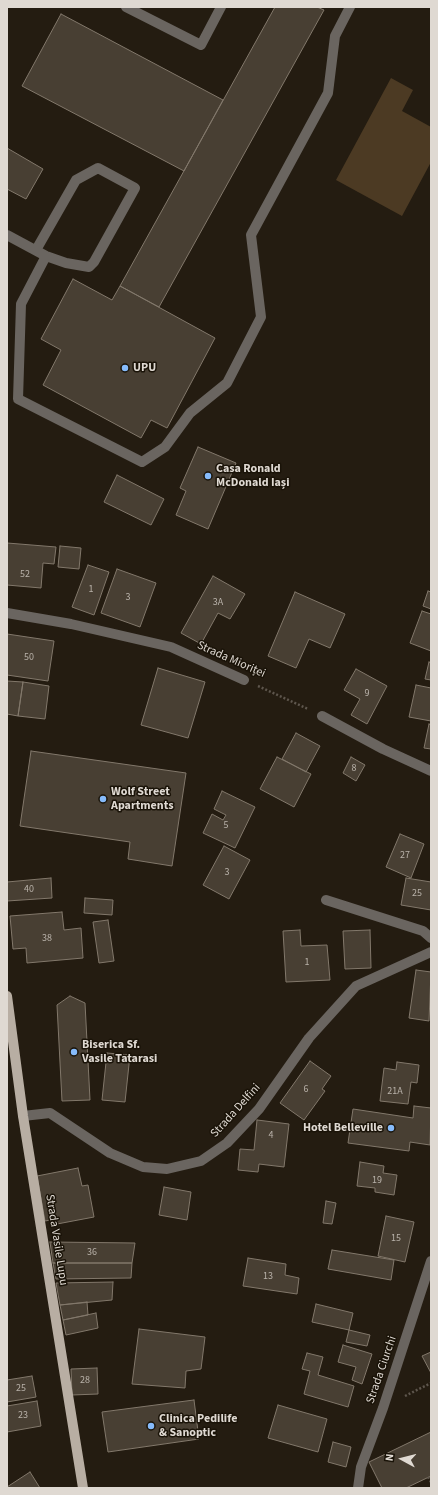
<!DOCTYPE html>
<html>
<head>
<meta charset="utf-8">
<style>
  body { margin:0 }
  #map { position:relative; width:438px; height:1495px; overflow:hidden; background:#241c11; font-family:"Source Sans 3",sans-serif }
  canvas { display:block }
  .frame { position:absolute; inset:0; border:8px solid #dfd9d2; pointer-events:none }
  .north { position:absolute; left:382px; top:1439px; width:40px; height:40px; -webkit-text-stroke:3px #1a1308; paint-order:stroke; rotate:277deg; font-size:11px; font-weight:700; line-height:16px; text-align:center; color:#dfd9d2 }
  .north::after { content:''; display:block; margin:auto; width:14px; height:18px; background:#dfd9d2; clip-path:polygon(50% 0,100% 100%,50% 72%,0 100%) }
</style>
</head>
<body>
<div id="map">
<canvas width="438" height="1495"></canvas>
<div class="frame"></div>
<div class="north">N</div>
</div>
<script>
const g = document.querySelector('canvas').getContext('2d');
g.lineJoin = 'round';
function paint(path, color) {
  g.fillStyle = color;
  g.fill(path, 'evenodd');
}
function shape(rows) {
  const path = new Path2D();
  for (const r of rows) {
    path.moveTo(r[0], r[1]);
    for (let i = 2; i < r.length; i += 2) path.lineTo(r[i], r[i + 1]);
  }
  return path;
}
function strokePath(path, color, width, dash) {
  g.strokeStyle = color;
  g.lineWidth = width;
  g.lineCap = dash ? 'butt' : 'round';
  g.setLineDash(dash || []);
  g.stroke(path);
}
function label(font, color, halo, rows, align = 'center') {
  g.font = font + ' "Source Sans 3",sans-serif';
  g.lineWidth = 3;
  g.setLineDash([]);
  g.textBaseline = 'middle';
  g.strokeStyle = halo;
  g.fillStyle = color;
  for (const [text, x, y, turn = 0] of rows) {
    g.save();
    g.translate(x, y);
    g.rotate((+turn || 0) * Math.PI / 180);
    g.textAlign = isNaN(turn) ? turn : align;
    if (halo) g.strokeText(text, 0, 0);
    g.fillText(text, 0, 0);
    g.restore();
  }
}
const green = shape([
  [391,78,413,90,402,111,431,127,431,162,402,216,336,180]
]);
const building = shape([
  [275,7,317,7,324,10,159,307,120,286,275,7],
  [61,14,223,100,184,171,22,86,61,14],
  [7,148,43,169,26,199,7,189,7,148],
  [73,279,112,300,120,286,215,338,167,428,151,420,141,438,43,385,61,350,41,339,73,279],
  [198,447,236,463,208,529,176,515,186,491,180,488,198,447],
  [117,475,164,499,151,525,104,502,117,475],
  [7,543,56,547,54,564,43,563,41,588,7,585,7,543],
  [60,546,81,548,79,569,58,567,60,546],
  [88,565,109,572,94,615,72,607,88,565],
  [117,569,156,583,140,627,101,613,117,569],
  [213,576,245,594,230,619,218,613,201,644,181,633,213,576],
  [428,591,431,592,431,609,423,606,428,591],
  [295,592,345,614,330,648,309,639,296,668,268,656,295,592],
  [422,611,431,614,431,651,410,643,422,611],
  [7,634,54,641,48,681,7,675,7,634],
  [429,662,431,663,431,680,425,679,429,662],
  [158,668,205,682,188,738,141,725,158,668],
  [356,669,387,686,367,724,351,715,360,699,344,690,356,669],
  [7,681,23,682,18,716,7,714,7,681],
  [23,682,49,686,45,719,18,716,23,682],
  [416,685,431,688,431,721,409,717,416,685],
  [429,724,431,725,431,749,424,748,429,724],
  [296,733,320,746,306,772,282,759,296,733],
  [31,751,186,773,172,866,128,859,130,842,20,826,31,751],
  [277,757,311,774,294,807,260,789,277,757],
  [351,757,365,765,356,781,343,773,351,757],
  [222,791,255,807,235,848,203,833,212,814,223,820,226,815,214,809,222,791],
  [400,834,424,844,411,878,386,867,400,834],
  [224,846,250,860,229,899,203,885,224,846],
  [51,878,52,898,7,901,7,882,51,878],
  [406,878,431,882,431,910,401,905,406,878],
  [85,898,113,900,112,915,84,913,85,898],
  [62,912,64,930,81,928,83,958,27,963,26,948,13,949,10,916,62,912],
  [108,920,114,961,99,963,93,922,108,920],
  [300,930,301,946,327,945,330,980,286,982,283,931,300,930],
  [370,930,371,968,345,969,343,931,370,930],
  [416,970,431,972,429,1021,409,1018,416,970],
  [70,996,85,1003,90,1100,62,1101,57,1005,70,996],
  [107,1053,130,1055,125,1102,102,1100,107,1053],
  [310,1061,331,1076,322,1089,325,1091,304,1120,280,1103,310,1061],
  [397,1062,419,1065,417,1083,411,1082,408,1104,380,1101,384,1068,396,1070,397,1062],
  [414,1106,431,1108,430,1145,410,1142,409,1151,348,1143,353,1109,413,1118,414,1106],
  [257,1120,289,1124,284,1167,259,1164,258,1172,238,1170,240,1149,254,1150,257,1120],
  [360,1162,384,1166,383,1173,397,1175,394,1195,375,1192,375,1188,357,1186,360,1162],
  [78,1168,82,1186,88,1185,94,1217,57,1224,56,1219,45,1221,37,1176,78,1168],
  [164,1187,191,1192,187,1220,159,1215,164,1187],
  [326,1201,336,1203,332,1224,323,1223,326,1201],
  [386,1216,414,1222,405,1262,378,1256,386,1216],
  [50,1242,135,1243,132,1263,53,1263,50,1242],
  [332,1250,394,1260,391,1280,328,1269,332,1250],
  [248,1258,286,1264,285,1275,299,1278,297,1294,243,1286,248,1258],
  [53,1263,132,1263,131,1278,56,1279,53,1263],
  [113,1282,112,1300,60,1305,56,1283,113,1282],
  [87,1302,88,1315,63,1320,60,1305,87,1302],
  [316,1304,353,1313,349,1330,312,1322,316,1304],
  [96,1313,98,1328,66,1335,63,1320,96,1313],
  [139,1329,205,1337,201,1369,186,1371,185,1388,132,1384,139,1329],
  [349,1330,370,1335,367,1346,346,1342,349,1330],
  [343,1345,372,1354,362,1384,352,1380,356,1367,338,1362,343,1345],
  [431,1352,431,1373,422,1356,431,1352],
  [307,1353,323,1357,318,1375,354,1386,348,1407,304,1394,310,1371,302,1369,307,1353],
  [97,1368,98,1394,72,1395,71,1369,97,1368],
  [32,1376,36,1397,7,1402,7,1380,32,1376],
  [194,1400,199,1439,108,1452,102,1412,194,1400],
  [37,1401,41,1426,7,1432,7,1406,37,1401],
  [278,1405,327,1419,318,1452,268,1438,278,1405],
  [431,1432,431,1476,406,1488,382,1488,369,1462,431,1432],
  [333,1442,351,1447,346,1467,328,1462,333,1442],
  [30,1472,40,1488,7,1488,7,1487,30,1472]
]);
const path = shape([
  [258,686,308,709],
  [405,1396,431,1383],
  [428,1477,431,1482]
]);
const minor = shape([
  [126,7,201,45,221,7],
  [7,235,46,256,66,263,89,267,94,262,135,188,98,168,76,180,36,250],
  [46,256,21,304,18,399,142,462,165,447,190,413,227,383,261,317,251,235,328,93,335,36,350,7],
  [7,613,71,624,171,647,244,680],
  [322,716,383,749,431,771],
  [326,900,423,931,431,938],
  [23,1116,50,1113,110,1153,143,1167,167,1169,201,1161,227,1143,259,1109,309,1038,356,986,431,952],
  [358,1488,361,1467,383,1408,431,1261]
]);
const major = shape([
  [7,996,23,1116,83,1488]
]);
const markers = [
  [125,368,4,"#86bbfb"],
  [208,476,4,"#86bbfb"],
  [103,799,4,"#86bbfb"],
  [74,1052,4,"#86bbfb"],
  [391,1128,4,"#86bbfb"],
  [151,1426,4,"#86bbfb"]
];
const numberNames = [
  ["52",25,575],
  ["1",91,590],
  ["3",128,598],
  ["3A",218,603],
  ["50",29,658],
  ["9",367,694],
  ["8",354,769],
  ["5",226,826],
  ["27",405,856],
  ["3",227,873],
  ["40",29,890],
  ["25",417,894],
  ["38",47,939],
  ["1",307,963],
  ["6",306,1090],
  ["21A",395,1092],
  ["4",271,1136],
  ["19",377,1181],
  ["15",396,1239],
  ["36",92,1253],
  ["13",268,1277],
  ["28",85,1381],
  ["25",21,1389],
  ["23",23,1416]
];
const poiNames = [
  ["UPU",133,368],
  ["Casa Ronald",216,469],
  ["McDonald Iași",216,483],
  ["Wolf Street",111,792],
  ["Apartments",111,806],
  ["Biserica Sf.",82,1045],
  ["Vasile Tatarasi",82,1059],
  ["Hotel Belleville",383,1128,"right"],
  ["Clinica Pedilife",159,1419],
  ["& Sanoptic",159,1433]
];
const streetNames = [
  ["Strada Mioriței",231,660,24],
  ["Strada Delfini",236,1111,-48],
  ["Strada Vasile Lupu",56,1240,81],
  ["Strada Ciurchi",382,1370,-71]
];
paint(green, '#4c3a23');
paint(building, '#483f33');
strokePath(building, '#82786b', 1);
strokePath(path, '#5e564d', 2.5, [2, 2]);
strokePath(minor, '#6a6560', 10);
strokePath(major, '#b8aea3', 10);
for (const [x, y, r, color] of markers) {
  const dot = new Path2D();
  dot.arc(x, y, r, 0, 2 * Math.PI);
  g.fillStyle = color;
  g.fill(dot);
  strokePath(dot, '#1a1308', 1.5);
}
label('10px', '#b9b2aa', null, numberNames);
label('bold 12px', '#dfd9d2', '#1a1308', poiNames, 'left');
label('12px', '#dfd9d2', '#1a1308', streetNames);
</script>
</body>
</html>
